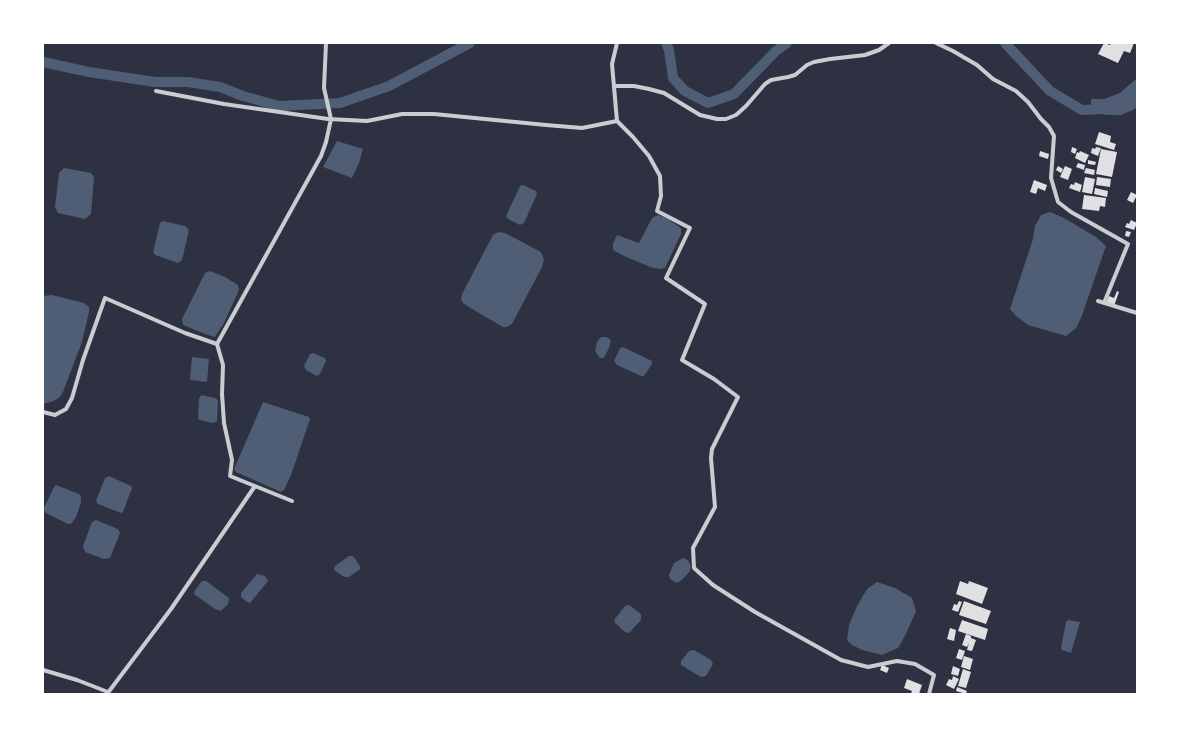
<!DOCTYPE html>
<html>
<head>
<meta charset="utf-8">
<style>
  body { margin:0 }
  #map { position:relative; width:1180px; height:737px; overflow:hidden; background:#2d3142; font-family:Poppins,sans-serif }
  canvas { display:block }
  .frame { position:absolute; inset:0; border:44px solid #fff; pointer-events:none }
</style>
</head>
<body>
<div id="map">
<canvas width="1180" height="737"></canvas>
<div class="frame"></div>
</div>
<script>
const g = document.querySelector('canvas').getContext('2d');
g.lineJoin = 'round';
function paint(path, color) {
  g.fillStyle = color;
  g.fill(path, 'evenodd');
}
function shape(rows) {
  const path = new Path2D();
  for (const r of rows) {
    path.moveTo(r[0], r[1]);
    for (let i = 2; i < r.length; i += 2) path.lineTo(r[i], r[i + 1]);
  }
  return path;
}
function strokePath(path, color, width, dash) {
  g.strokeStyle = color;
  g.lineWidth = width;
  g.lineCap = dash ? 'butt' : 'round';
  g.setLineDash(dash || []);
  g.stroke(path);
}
const water = shape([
  [1137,78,1137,107,1133,110,1121,115,1107,115,1091,112,1091,99,1104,99,1120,93],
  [337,141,363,149,359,163,352,178,323,167],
  [64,168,91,173,94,177,91,214,85,219,58,213,55,207,59,173],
  [523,185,536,191,537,194,524,223,520,225,508,219,506,216,520,186],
  [1050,212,1064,218,1096,237,1106,246,1081,318,1076,328,1066,336,1028,325,1016,316,1010,309,1033,239,1035,226,1041,215],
  [658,215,668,219,681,228,681,234,665,268,660,269,653,268,624,256,613,250,613,244,617,235,639,243,652,218],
  [163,221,185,226,189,230,182,260,178,263,155,255,153,252,160,223],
  [498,232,505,233,541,252,544,260,542,267,512,324,507,327,503,327,467,306,462,302,461,299,462,294,493,235],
  [210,271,225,277,238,285,239,290,224,323,215,337,208,335,183,325,182,319,205,273],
  [52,295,84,303,89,307,89,312,82,342,63,392,60,397,54,401,43,404,43,296],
  [601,337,606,337,611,340,609,348,604,358,600,358,595,351,597,342],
  [623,347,652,361,652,364,644,376,641,376,617,365,614,361,620,348],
  [313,353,325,358,326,361,320,374,317,376,306,370,304,366,310,354],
  [192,357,209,359,207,382,190,380],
  [201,395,215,398,218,400,217,421,214,423,203,421,198,419,199,399],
  [263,402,309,417,310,419,291,475,284,490,281,492,236,472,234,469],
  [109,476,131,486,132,488,123,512,121,513,98,504,96,501,105,478],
  [56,485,79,494,81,496,81,502,76,517,71,524,68,524,46,513,44,510,44,508,54,487],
  [96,520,118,529,120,533,110,558,104,559,85,552,83,546,92,522],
  [349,556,353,556,360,566,360,569,349,577,344,577,334,570,335,566],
  [683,558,688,560,691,566,690,571,683,579,677,583,670,579,669,575,674,563],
  [257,574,265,576,268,581,250,603,247,602,241,597,241,593],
  [202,581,206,581,229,598,228,604,221,611,215,609,194,594,195,590],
  [877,582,895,588,912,598,916,611,906,634,898,648,882,655,862,650,852,645,847,640,849,625,857,606,867,589],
  [629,605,641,614,641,620,629,633,625,632,615,623,614,620,625,606],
  [1068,620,1080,622,1071,653,1062,650,1061,648,1066,622],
  [694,650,711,660,713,664,706,676,701,677,681,665,681,661,689,651]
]);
const canal = shape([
  [666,43,669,50,673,78,685,91,708,103,734,94,776,51,787,43],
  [1005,43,1050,91,1082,110,1104,109],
  [43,62,89,72,155,82,188,82,220,87,243,96,279,106,340,103,389,86,470,43]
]);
const building = shape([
  [1104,43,1110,45,1111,43,1134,43,1130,53,1124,51,1118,63,1098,54],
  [1099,132,1111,136,1110,142,1116,144,1114,150,1095,144],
  [1072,147,1077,149,1075,154,1071,152],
  [1096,147,1101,148,1098,156,1091,153,1092,148,1095,149],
  [1101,149,1117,152,1112,177,1096,174],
  [1040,151,1049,154,1048,159,1039,156],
  [1080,151,1089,155,1085,163,1075,158,1077,152,1079,153],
  [1088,160,1096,162,1095,165,1088,164],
  [1078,163,1085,165,1084,170,1076,167],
  [1058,166,1063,169,1061,173,1056,170],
  [1065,166,1072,169,1068,180,1060,177],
  [1086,168,1095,170,1094,175,1084,173],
  [1085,177,1095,179,1092,194,1082,192],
  [1097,177,1111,179,1110,187,1096,185],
  [1034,180,1047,185,1045,191,1038,188,1036,194,1030,192],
  [1075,182,1082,185,1080,192,1069,188,1071,184,1074,185],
  [1095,188,1108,191,1107,197,1094,194],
  [1131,192,1137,195,1133,203,1127,200],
  [1084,195,1106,198,1105,207,1100,206,1099,211,1082,209],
  [1131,220,1137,223,1134,230,1125,227,1127,223,1129,224],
  [1126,231,1131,232,1129,237,1125,236],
  [1117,291,1119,292,1114,306,1106,303,1109,296,1114,298],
  [960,581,968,584,969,581,988,588,982,604,956,594],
  [959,601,962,602,958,612,952,610,954,604,957,605],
  [964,601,991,611,986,624,959,615],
  [962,620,988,629,985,640,958,631],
  [950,628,956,630,954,641,947,639],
  [966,634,971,636,971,638,976,640,972,651,967,650,969,643,967,647,962,645],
  [959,649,965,651,962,660,956,658],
  [964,656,973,659,970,670,961,667],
  [882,665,889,668,887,673,880,670],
  [953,666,960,669,958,676,951,674],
  [963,669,971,672,966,688,958,686],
  [953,676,959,679,954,689,946,685,949,679,952,680],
  [907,679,922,685,919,694,911,694,912,691,904,688],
  [957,687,967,691,966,694,956,691]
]);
const minor = shape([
  [617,43,612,64,617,121,633,137,649,156,660,176,661,196,657,211,690,228,666,278,705,304,682,360,714,379,738,397,712,449,711,458,715,507,693,548,694,568,713,585,755,612,841,660,868,667,897,661,915,664,934,675,929,694],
  [936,43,953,51,977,65,993,79,1016,91,1028,102,1041,119,1049,127,1054,136,1051,178,1058,202,1071,212,1128,244,1104,303],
  [614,86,634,86,649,89,664,93,700,115,717,119,726,119,736,115,746,106,765,84,771,80,788,77,795,75,807,65,814,62,830,59,865,55,879,50,889,43],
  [156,91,224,104,328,119,367,121,402,114,434,114,546,125,582,128,617,121],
  [1098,301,1137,313],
  [217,344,223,365,222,394,224,423,232,460,230,476,292,501],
  [43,412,55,415,66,409,72,398,83,360,105,298,185,333,217,344,321,156,326,142,331,119,324,88,326,43],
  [43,670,77,680,108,692],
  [107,694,171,609,255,486]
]);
paint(water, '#4f5d75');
strokePath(canal, '#4f5d75', 10);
paint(building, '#e0e0e3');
strokePath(minor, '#caccd0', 4);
</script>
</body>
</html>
